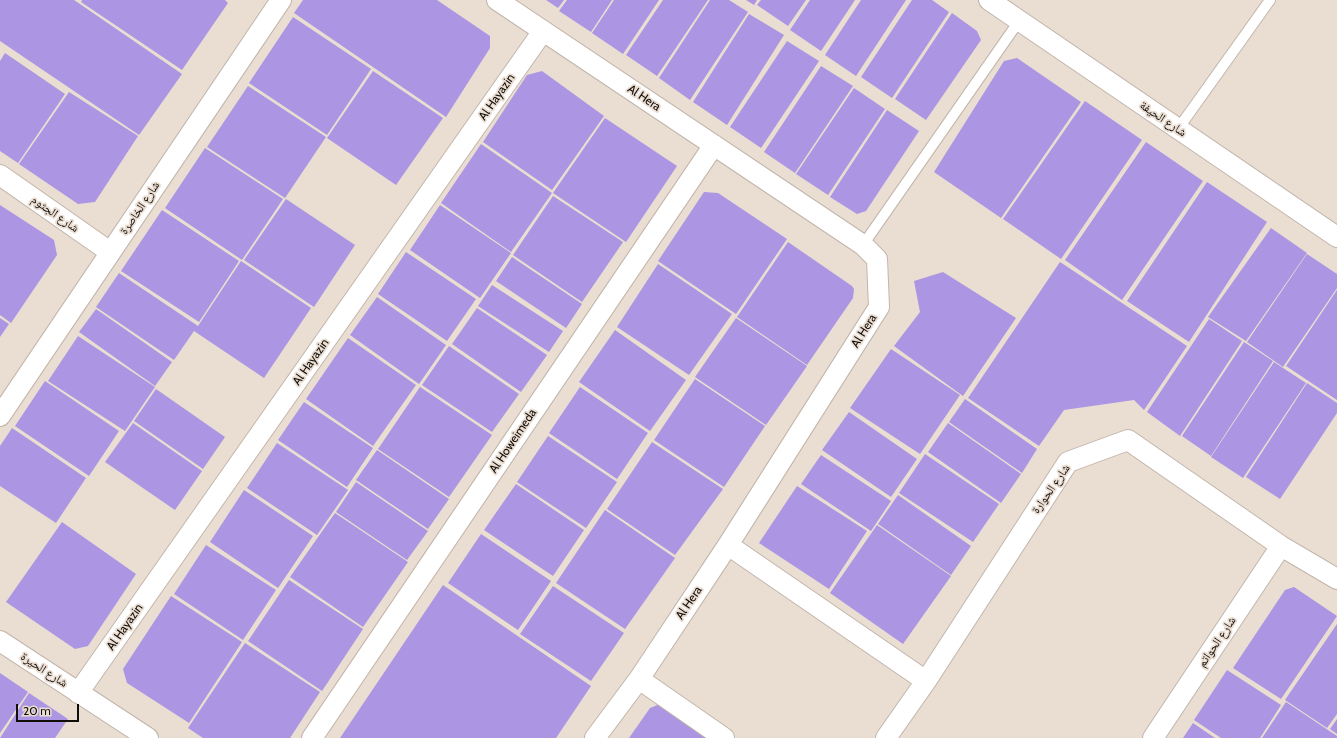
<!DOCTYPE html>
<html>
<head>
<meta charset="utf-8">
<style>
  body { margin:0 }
  #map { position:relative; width:1337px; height:738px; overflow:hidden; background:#eaddd2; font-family:Cabin,sans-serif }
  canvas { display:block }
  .scale { position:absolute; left:16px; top:704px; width:63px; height:18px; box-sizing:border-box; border:2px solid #110d09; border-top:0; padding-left:5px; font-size:12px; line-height:14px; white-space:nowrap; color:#110d09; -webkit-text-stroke:3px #eaddd2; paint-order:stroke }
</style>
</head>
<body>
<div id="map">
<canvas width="1337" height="738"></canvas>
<div class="scale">20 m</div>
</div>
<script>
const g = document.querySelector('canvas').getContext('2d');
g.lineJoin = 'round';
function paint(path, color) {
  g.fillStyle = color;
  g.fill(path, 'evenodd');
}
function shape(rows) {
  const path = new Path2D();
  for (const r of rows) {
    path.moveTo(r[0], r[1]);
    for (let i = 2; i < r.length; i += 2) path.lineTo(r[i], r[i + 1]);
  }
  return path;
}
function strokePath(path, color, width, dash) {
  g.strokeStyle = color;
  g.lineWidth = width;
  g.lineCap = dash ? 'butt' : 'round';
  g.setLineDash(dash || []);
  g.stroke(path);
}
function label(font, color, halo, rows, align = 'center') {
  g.font = font + ' Cabin,"Noto Naskh Arabic",sans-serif';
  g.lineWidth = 3.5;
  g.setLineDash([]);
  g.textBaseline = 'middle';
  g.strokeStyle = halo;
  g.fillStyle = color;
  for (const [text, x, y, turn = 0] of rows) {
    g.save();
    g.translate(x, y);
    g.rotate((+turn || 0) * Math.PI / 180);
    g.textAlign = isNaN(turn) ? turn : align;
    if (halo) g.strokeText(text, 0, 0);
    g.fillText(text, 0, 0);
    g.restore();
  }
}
const building = shape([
  [0,0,74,0,77,2,48,44,77,2,182,74,139,135,0,41],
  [82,0,225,0,228,3,182,70,81,2],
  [303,0,437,0,490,36,490,48,446,117,294,13],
  [546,0,564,0,558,8],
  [567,0,612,0,591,32,559,11],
  [614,0,659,0,623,54,592,33],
  [663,0,708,0,657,76,626,55],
  [710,0,729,0,748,12,690,100,659,78],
  [746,0,757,0,754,5],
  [761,0,806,0,788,26,757,5],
  [810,0,855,0,821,51,790,30],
  [861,0,906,0,856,76,825,55],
  [912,0,932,0,949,12,892,98,861,77],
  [952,13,977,31,981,40,926,120,895,99],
  [749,14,784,35,727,125,693,102],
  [293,17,371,69,327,135,249,83],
  [787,41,819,61,761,148,730,127],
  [5,53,65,94,18,163,0,151,0,61],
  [1017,58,1081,102,1001,218,934,172,1004,61],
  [821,66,853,86,795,173,764,152],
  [373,71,443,118,396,185,327,138],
  [542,71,604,116,552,190,483,142,527,75],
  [248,86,326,137,285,198,207,147],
  [854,88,885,109,828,195,796,174],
  [69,92,138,136,95,202,78,204,19,164],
  [1085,101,1142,140,1061,259,1003,219],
  [887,110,919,131,866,211,857,214,830,197],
  [605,118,677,166,626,242,553,193],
  [1146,142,1203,181,1122,300,1065,260],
  [481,144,552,193,511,252,441,203],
  [205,148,283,199,242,260,165,208],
  [1207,182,1267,222,1189,342,1127,301],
  [704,192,718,193,787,239,736,314,658,261],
  [553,196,623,242,582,302,513,255],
  [286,199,355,245,314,307,244,260],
  [0,205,54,240,57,255,11,323,0,315],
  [440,205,511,253,480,298,410,250],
  [162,210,239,261,199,322,121,271],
  [1271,228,1307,253,1246,341,1208,317],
  [788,242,852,286,854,289,853,298,807,365,737,317],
  [406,252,476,299,447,341,378,294],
  [1307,254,1337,274,1337,288,1283,367,1247,342],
  [512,257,582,304,566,328,496,281],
  [241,261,311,308,264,378,194,331,174,360,96,307,119,273,198,326],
  [1060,262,1187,346,1144,410,1134,400,1064,410,1039,446,968,398],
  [658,264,732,314,689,375,617,327],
  [943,272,1016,318,963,396,894,346,920,312,914,281],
  [492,285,563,331,549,352,478,306],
  [1337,290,1337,400,1286,366],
  [377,297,446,345,419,384,350,335],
  [477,308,547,355,521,392,452,344],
  [96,309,172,362,155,386,79,332],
  [0,318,9,324,0,337],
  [736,318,807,366,766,425,695,377],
  [1209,319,1242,341,1180,436,1147,412],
  [615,330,686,380,650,431,579,382],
  [78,336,155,387,125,431,48,381],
  [348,338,416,385,373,446,306,399],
  [1244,342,1273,361,1211,456,1182,436],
  [449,346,519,394,492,432,422,385],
  [891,349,960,395,920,454,850,408],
  [1274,362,1306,383,1243,478,1211,457],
  [695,379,765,426,724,487,654,440],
  [45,381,119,431,89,476,15,426],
  [1307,383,1337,403,1337,413,1280,499,1246,477],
  [420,387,492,435,449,497,378,449],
  [580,387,648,433,617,479,549,433],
  [156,389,225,437,203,469,134,421],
  [965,399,1037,449,1022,473,949,422],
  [304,402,373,448,347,487,278,440],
  [849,412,917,459,891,497,822,450],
  [133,423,202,471,175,510,105,462],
  [948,423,1021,474,1001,503,928,452],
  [12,428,86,478,56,523,0,486,0,446],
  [548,436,617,482,586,528,517,482],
  [652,442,723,489,675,555,607,509],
  [277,443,348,490,317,535,247,488],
  [377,450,449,499,428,529,356,480],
  [925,454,999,504,973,542,899,493],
  [821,455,891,501,871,531,801,484],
  [356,482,428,531,407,560,336,512],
  [516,484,584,530,553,576,484,530],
  [797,486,867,531,829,589,759,543],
  [244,490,313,536,278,588,210,542],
  [898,495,971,546,951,575,878,524],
  [605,510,675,558,625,629,556,583],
  [335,513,408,562,363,627,290,577],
  [62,522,136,574,88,646,75,649,6,602],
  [877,525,951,576,903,644,830,593],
  [481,534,551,581,518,630,448,583],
  [206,545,276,590,243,640,174,594],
  [289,580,363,629,322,691,248,641],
  [443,585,591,686,556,738,340,738],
  [553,586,624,633,591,681,520,634],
  [1294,587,1337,616,1281,699,1233,668,1285,590],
  [171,596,242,642,189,723,127,683,123,669],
  [1337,624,1337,714,1327,728,1285,700],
  [245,643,320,692,290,738,203,738,188,728],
  [1227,670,1281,705,1260,738,1221,738,1194,720],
  [0,673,28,692,0,733],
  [29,693,68,719,55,738,0,738],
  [1286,702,1337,736,1337,738,1262,738],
  [660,704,709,738,629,738,650,708],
  [1337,719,1337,734,1330,729],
  [1193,723,1215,738,1183,738]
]);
const lane = shape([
  [1178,129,1270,0],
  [863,245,1019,21]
]);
const street = shape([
  [497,0,863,245,877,259,879,307,728,545,639,679,595,738],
  [989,0,1337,237],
  [0,175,110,252],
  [0,416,281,0],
  [728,545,926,681],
  [0,641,148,738],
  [639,679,724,738],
  [78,693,543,31],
  [312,738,714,145],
  [886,738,926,681,1068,462,1128,440,1281,546,1337,579],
  [1153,738,1281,546]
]);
const streetNames = [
  ["Al Hayazin",497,97,-55],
  ["Al Hera",644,98,34],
  ["شارع الحيفة",1163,119,34],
  ["شارع الخاصرة",140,208,-56],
  ["شارع الجثوم",55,214,35],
  ["Al Hera",864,331,-58],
  ["Al Hayazin",311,362,-55],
  ["Al Howeimeda",513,441,-56],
  ["شارع الحوارة",1051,489,-55],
  ["Al Hera",689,603,-56],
  ["Al Hayazin",125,627,-55],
  ["شارع الحواتم",1217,642,-56],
  ["شارع الحيرة",44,670,33]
];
paint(building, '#ac95e3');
strokePath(lane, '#c2b5ab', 12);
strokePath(street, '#c2b5ab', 22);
strokePath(lane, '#fff', 10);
strokePath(street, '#fff', 20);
label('12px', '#110d09', '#eaddd2', streetNames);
</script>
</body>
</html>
